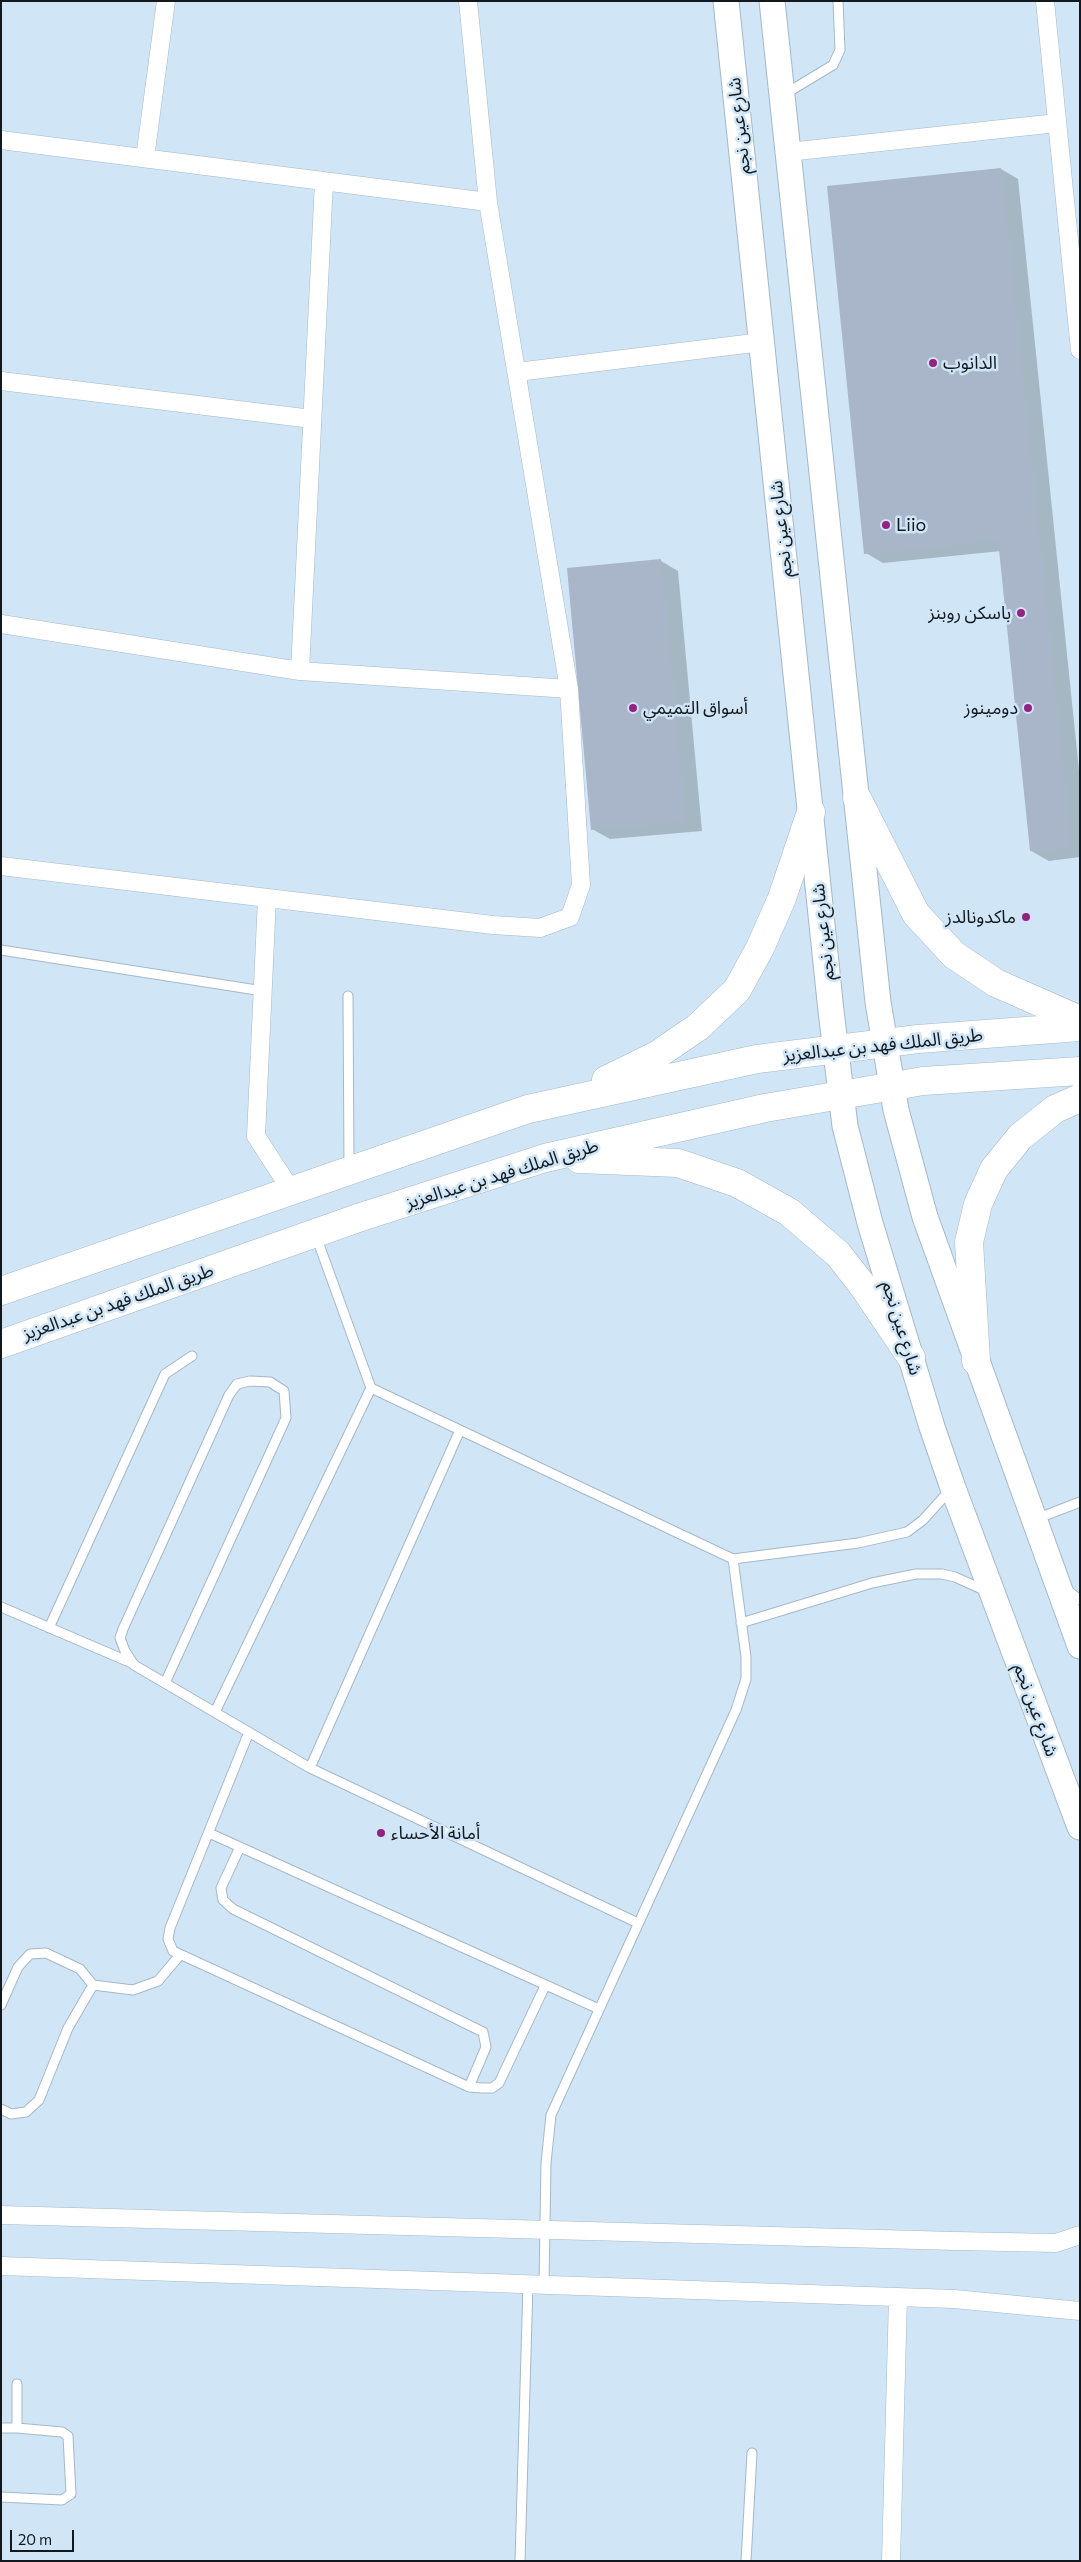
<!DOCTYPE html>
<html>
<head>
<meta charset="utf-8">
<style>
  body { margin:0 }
  #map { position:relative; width:1081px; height:2562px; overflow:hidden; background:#d0e5f6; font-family:Commissioner,sans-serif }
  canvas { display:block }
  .frame { position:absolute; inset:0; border:2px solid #11191f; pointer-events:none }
  .scale { position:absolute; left:10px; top:2530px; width:64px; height:22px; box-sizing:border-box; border:2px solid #11191f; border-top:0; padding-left:6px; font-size:15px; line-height:18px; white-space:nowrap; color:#11191f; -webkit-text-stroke:4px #d0e5f6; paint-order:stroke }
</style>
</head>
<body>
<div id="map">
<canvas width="1081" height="2562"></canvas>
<div class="frame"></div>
<div class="scale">20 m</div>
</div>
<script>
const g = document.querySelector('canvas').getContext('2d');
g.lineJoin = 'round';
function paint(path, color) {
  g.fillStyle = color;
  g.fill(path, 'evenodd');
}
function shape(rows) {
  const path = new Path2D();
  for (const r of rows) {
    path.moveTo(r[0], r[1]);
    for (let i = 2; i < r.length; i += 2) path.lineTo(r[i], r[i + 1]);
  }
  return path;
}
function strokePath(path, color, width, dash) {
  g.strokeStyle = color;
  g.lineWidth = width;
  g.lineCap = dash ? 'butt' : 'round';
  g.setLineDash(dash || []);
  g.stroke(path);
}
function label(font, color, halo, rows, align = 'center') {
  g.font = font + ' Commissioner,"Noto Sans Arabic",sans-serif';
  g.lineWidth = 5;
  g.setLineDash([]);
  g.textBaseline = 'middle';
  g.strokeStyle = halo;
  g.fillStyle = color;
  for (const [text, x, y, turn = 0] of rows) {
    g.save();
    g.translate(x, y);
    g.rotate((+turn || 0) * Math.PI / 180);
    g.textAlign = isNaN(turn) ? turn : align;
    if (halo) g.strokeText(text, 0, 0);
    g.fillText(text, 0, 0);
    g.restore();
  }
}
const shadow = shape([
  [1001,169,1018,179,1080,780,1080,857,1049,861,1031,851,1001,551,883,563,866,553,828,187],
  [661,561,678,571,702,831,610,839,592,829]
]);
const building = shape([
  [1001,168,1071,847,1030,851,998,540,864,554,827,186],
  [661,559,685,821,591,830,567,568]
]);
const lane = shape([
  [785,94,833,65,840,50,838,1],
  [1,950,263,991],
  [348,996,349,1167],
  [316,1236,371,1388,733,1559,858,1543,907,1532,923,1520,951,1489],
  [1036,1519,1080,1502],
  [1066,1589,1080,1600],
  [1,1607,134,1664],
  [741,1623,872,1583,916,1574,942,1574,955,1577,986,1591],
  [49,1628,165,1374,192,1356],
  [165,1683,286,1418,284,1391,270,1382,250,1381,237,1384,229,1395,123,1629,120,1638,125,1651,134,1665,310,1768,638,1923],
  [215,1712,371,1388],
  [249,1732,170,1928,168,1939,173,1951,469,2087,482,2088,492,2088,499,2083,545,1986],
  [310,1768,460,1430],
  [209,1833,599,2009],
  [240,1847,221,1888,223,1900,233,1909,483,2032,486,2047,469,2087],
  [1,2005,18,1967,30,1954,46,1953,80,1969,93,1985,133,1990,158,1981,180,1955],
  [1,2109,11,2114,26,2112,39,2100,68,2028,93,1985],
  [544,2285,546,2163,551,2115,736,1710,746,1679,746,1657,733,1559],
  [1,2428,17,2428],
  [1,2497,62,2500,71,2494,68,2436,62,2432,17,2428,17,2384],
  [520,2561,528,2284],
  [746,2561,752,2453]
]);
const street = shape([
  [1045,1,1080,350],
  [1,140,488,202],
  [788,152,1057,123],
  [145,158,166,1],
  [517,372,762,342],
  [1,381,312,419],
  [1,624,300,671,569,689,488,202,468,1],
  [300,671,324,181],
  [1,866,493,925,540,928,570,917,581,885,569,689],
  [267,898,256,1136,291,1190],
  [1,2215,955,2241,1056,2243,1080,2235],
  [1,2266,954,2299,1080,2311],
  [891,2561,898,2297]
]);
const secondary = shape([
  [726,1,831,1011,845,1126,870,1223,932,1427,953,1488,1080,1827],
  [772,1,878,1002,896,1110,925,1217,1080,1646]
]);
const primary = shape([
  [857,798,916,914,954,955,996,983,1080,1020],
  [606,1080,657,1055,698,1027,737,990,760,948,782,898,811,812],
  [579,1159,678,1163,737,1183,789,1212,838,1254,863,1286,911,1357],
  [1,1291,528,1109,757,1059,918,1039,1080,1027],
  [1,1344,361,1217,545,1158,765,1108,923,1081,1080,1071],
  [976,1361,969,1242,978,1204,994,1169,1020,1137,1055,1109,1080,1098]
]);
const markers = [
  [933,363,5,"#942281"],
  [886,525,5,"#942281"],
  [1021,613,5,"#942281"],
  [633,708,5,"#942281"],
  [1028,708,5,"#942281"],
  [1026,917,5,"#942281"],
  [381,1833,5,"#942281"]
];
const streetNames = [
  ["شارع عين نجم",739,126,-96],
  ["شارع عين نجم",781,529,-96],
  ["شارع عين نجم",823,932,-96],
  ["طريق الملك فهد بن عبدالعزيز",883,1045,-6],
  ["طريق الملك فهد بن عبدالعزيز",502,1174,-17],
  ["طريق الملك فهد بن عبدالعزيز",118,1302,-19],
  ["شارع عين نجم",902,1328,73],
  ["شارع عين نجم",1036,1710,70]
];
const poiNames = [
  ["الدانوب",943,363],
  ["Liio",896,525],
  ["باسكن روبنز",1011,613,"right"],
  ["أسواق التميمي",643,708],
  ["دومينوز",1018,708,"right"],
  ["ماكدونالدز",1016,917,"right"],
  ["أمانة الأحساء",391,1833]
];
paint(shadow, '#0003');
paint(building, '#a9b5c9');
strokePath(lane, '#a5b8c9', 11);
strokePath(street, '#a5b8c9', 19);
strokePath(secondary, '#a5b8c9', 27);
strokePath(primary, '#a5b8c9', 29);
strokePath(lane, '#fff', 9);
strokePath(street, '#fff', 18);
strokePath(secondary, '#fff', 25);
strokePath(primary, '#fff', 28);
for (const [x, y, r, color] of markers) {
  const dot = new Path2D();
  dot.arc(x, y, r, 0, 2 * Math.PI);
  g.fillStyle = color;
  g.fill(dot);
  strokePath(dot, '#d0e5f6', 2);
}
label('18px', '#11191f', '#d0e5f6', streetNames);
label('18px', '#11191f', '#d0e5f6', poiNames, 'left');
</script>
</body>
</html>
